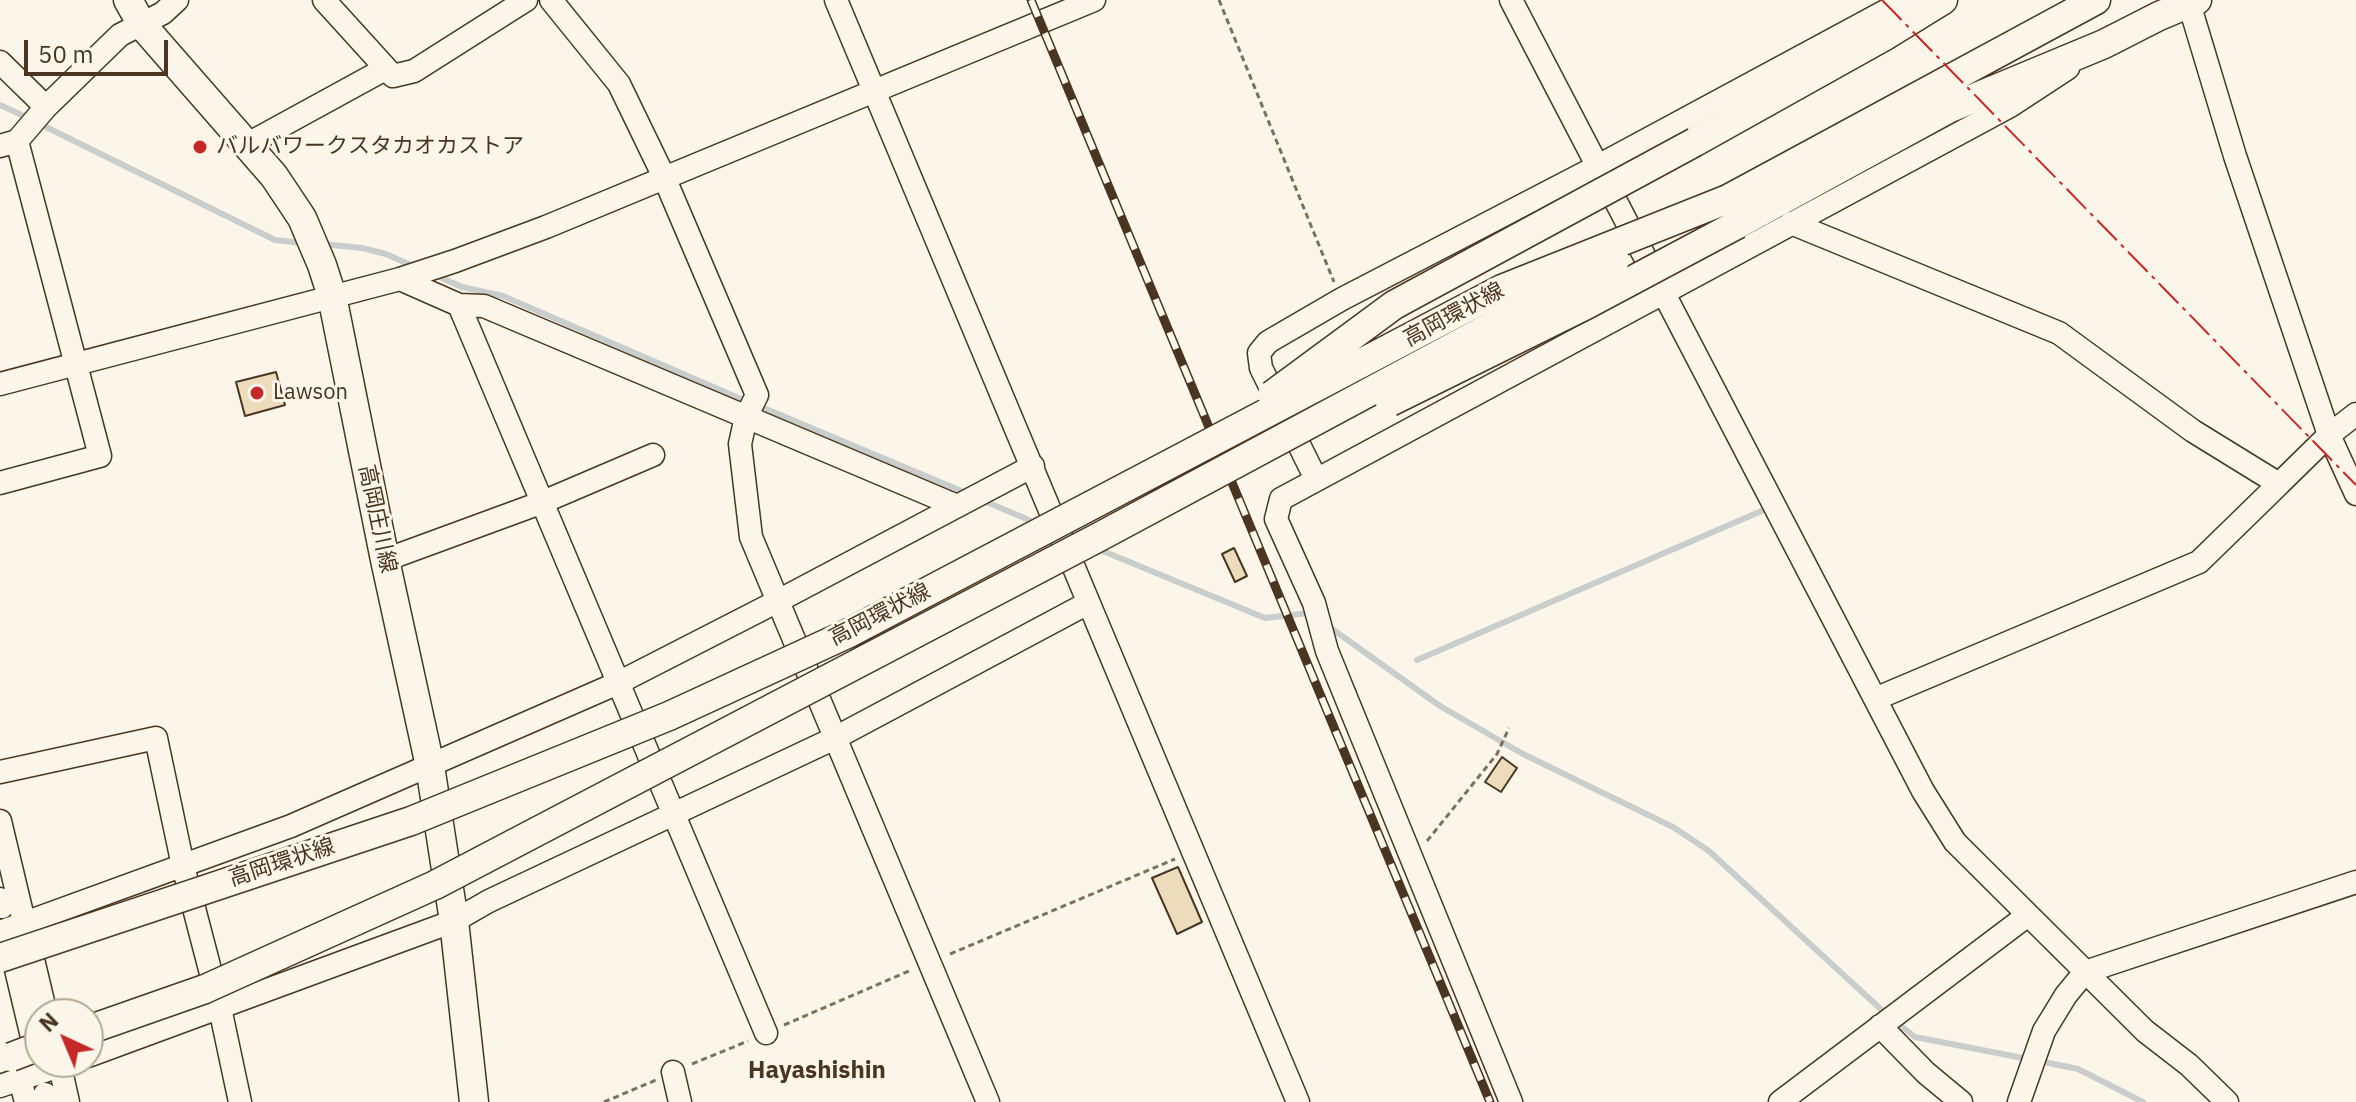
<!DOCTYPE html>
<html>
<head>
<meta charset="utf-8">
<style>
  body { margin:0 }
  #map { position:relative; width:2356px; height:1102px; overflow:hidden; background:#fbf6e9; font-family:"IBM Plex Sans",sans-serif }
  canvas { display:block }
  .north { position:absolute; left:24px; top:998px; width:80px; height:80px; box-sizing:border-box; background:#fbf6e9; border:2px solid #b4a999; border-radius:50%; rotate:316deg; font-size:22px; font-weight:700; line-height:32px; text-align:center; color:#4a3520 }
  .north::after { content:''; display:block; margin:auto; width:28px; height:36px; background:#c62828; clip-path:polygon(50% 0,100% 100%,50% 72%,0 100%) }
  .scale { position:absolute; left:24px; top:40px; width:144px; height:36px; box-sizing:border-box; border:4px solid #4a3520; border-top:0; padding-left:10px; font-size:24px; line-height:28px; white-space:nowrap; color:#4a3520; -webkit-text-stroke:6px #fbf6e9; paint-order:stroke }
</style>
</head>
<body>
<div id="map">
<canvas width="2356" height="1102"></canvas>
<div class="north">N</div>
<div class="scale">50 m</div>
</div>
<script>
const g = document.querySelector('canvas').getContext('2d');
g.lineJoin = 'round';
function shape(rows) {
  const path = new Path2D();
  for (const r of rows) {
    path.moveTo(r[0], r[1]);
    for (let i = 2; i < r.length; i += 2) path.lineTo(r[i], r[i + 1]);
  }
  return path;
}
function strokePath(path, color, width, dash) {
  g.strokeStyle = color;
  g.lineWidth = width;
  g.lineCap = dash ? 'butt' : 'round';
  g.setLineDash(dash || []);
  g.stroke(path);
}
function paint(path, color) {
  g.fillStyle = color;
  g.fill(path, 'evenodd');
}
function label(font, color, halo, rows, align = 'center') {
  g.font = font + ' "IBM Plex Sans","Noto Sans JP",sans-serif';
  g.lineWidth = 6;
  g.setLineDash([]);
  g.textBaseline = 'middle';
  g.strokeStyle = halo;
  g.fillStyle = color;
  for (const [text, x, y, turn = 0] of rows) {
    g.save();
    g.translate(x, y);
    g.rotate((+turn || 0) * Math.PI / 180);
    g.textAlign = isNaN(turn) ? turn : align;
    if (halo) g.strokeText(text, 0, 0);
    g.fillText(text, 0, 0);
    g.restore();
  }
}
const stream = shape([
  [0,105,28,118],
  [38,123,275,240,303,243],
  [322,244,362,248,386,254,415,267],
  [433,274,462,287,503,296,748,402],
  [759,406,966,493],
  [984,501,1036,523],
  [1098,549,1265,618,1309,613,1312,615],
  [1328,626,1440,706,1523,754,1673,827,1709,851,1886,1014],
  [1417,660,1766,509],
  [1895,1021,1915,1037,2028,1059],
  [2039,1061,2078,1069,2143,1102]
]);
const building = shape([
  [276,372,285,405,245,416,236,382,276,372],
  [1234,548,1247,576,1235,582,1222,554,1234,548],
  [1502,757,1517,768,1501,792,1485,782,1502,757],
  [1178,867,1202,922,1177,934,1152,878,1178,867]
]);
const path = shape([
  [1219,0,1334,282],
  [1427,841,1497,754,1509,728],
  [950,954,1175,859],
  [784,1025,909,971],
  [692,1064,748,1041],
  [604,1102,656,1080]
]);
const minor = shape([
  [324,0,393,76,414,71,526,0],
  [551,0,619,84,664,177,757,395,746,417,740,444,751,537,988,1102],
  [836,0,1298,1102],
  [1511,0,1923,791,1955,842,2145,1031,2189,1065,2227,1102],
  [2188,0,2235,156,2329,435,2356,494],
  [0,62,46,107],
  [17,141,46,107,120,35,163,13,177,0],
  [248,144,385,69],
  [0,146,17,141,100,456,0,483],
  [1791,223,2059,333,2193,431,2279,484,2329,435,2356,414],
  [400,279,459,305,766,1033],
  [459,305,484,306,957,506],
  [0,384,400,279,455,261,546,227,1094,0],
  [1316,479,1261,368,1259,353,1268,342,1342,299,1598,166,1906,0],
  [385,560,543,502,653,455],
  [1875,699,2199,562,2279,484],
  [0,772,156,738,183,866,220,1008,240,1102],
  [0,821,46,1014],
  [0,899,2,907],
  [0,932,291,826,618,683,778,601,1033,466],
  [9,940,37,1058],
  [1880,1026,1926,1073,1961,1102],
  [88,1056,454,921,489,901,835,738,1088,603],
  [59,1062,68,1102],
  [673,1072,680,1102],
  [20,1079,26,1102],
  [0,1086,71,1062],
  [45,1094,47,1102],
  [1511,1102,1327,651,1314,603,1276,519,1281,499,2010,106,2068,68],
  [1780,1102,2028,915],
  [2019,1102,2044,1031,2066,995,2085,972,2356,882]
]);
const major = shape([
  [128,0,142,25,274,176,302,218,322,265,332,296,385,560,430,766,454,921,474,1102],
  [1695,142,1883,37,1943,0],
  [1728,199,2096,0],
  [1738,224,1950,108,2104,44,2159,16,2197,0]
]);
const rail = shape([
  [1031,0,1490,1102]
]);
const majorBridge = shape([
  [1272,395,1394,305,1695,142],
  [1390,402,1586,305,1738,224],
  [0,958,411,821,669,716,847,634,1502,289,1728,199],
  [88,1030,205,989,435,885,1099,537,1615,260],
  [11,1057,40,1046]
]);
const power = shape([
  [1882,0,2356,485]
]);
const markers = [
  [200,147,8,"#c62828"],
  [257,393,8,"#c62828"]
];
const poiNames = [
  ["バルバワークスタカオカストア",216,147],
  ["Lawson",273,393]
];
const streetNames = [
  ["高岡環状線",1454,315,-28],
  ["高岡庄川線",377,519,78],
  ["高岡環状線",880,615,-27],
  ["高岡環状線",282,863,-18]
];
const neighbourhoodNames = [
  ["Hayashishin",817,1071]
];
strokePath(stream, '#c9cecd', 6);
paint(building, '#ecdcbc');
strokePath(building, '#4a3520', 2);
strokePath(minor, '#4a3520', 25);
strokePath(major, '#4a3520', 31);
strokePath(path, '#7f6f5c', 3, [6, 4]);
strokePath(minor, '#fbf6e9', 22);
strokePath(major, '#fbf6e9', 28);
strokePath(rail, '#4a3520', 9);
strokePath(rail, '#fbf6e9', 6, [18]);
strokePath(majorBridge, '#4a3520', 31, []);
strokePath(majorBridge, '#fbf6e9', 28);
strokePath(power, '#c62828', 2, [28, 6, 4, 6]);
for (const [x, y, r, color] of markers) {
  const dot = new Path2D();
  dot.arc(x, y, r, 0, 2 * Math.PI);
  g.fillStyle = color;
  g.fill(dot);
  strokePath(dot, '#fbf6e9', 3);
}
label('22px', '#4a3520', '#fbf6e9', poiNames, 'left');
label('22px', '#4a3520', '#fbf6e9', streetNames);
label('bold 24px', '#4a3520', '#fbf6e9', neighbourhoodNames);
</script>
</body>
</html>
